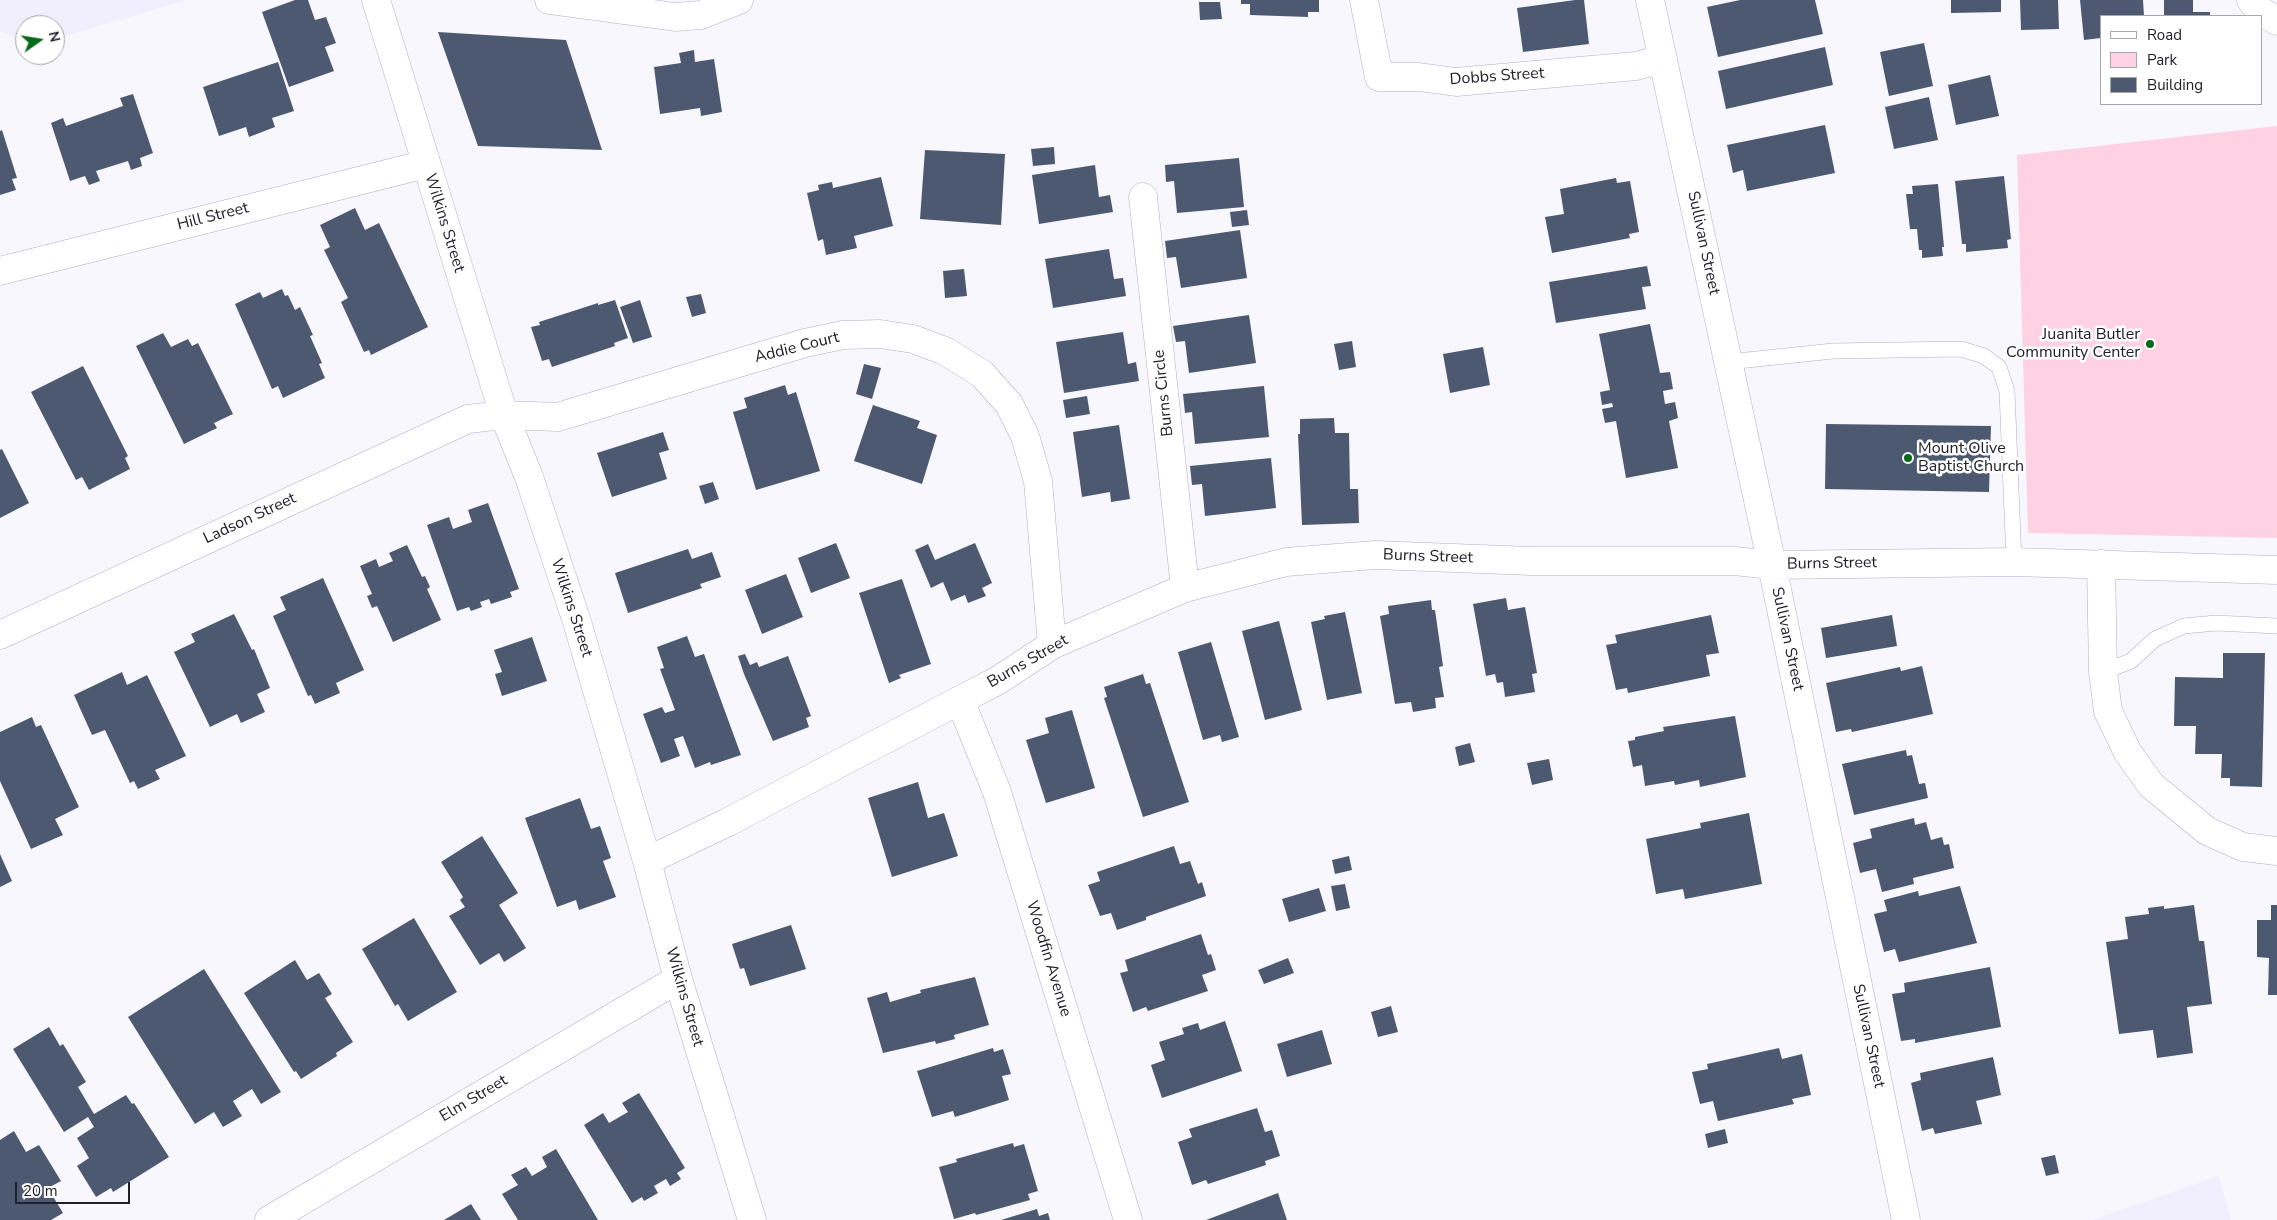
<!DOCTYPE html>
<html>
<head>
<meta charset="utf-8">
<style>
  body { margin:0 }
  #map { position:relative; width:2277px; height:1220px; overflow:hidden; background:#f8f7fd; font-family:"Nunito Sans",sans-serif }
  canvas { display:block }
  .legend { position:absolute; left:2100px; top:15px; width:162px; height:90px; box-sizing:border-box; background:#fff; border:1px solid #a7a6aa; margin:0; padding:6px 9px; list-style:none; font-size:15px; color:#22202a }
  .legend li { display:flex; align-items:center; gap:10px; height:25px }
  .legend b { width:25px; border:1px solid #a7a6aa }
  .north { position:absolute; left:15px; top:15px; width:50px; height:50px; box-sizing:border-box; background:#fff; border:1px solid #a7a6aa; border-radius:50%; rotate:77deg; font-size:14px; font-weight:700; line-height:20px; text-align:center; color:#22202a }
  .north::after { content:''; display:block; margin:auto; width:18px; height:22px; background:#036b19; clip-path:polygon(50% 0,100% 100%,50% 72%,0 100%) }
  .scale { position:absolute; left:15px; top:1182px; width:115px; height:22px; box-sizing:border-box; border:2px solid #22202a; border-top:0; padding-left:6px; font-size:15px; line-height:18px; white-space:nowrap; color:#22202a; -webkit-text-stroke:4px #fff; paint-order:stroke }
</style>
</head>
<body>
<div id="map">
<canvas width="2277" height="1220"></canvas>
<ul class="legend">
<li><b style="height:6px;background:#fff"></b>Road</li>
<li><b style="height:14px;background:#fed2e3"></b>Park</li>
<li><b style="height:14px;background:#4d5970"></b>Building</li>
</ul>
<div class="north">N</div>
<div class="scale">20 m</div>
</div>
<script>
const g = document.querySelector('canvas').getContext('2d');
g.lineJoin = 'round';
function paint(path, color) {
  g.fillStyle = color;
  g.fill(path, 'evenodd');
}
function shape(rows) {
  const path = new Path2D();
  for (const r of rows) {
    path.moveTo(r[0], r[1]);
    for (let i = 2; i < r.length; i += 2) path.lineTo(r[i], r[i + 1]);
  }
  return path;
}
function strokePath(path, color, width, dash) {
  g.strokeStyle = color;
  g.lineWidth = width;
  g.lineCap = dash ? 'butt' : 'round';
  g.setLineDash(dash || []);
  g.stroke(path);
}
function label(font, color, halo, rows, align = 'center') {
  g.font = font + ' "Nunito Sans",sans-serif';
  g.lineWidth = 5;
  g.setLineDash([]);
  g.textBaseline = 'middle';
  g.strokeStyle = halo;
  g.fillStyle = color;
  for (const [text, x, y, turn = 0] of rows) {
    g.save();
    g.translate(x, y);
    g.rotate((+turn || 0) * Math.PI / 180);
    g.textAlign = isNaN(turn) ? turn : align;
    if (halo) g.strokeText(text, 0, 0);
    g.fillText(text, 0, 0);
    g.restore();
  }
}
const built = shape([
  [0,0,187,0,55,39,55,25,25,25,25,41,0,31],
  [2219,1176,2231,1220,2091,1220]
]);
const green = shape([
  [2277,126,2277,538,2028,533,2017,155]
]);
const building = shape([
  [295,0,308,0,315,20,326,17,336,43,325,47,334,71,289,87,262,12],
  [1241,0,1319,0,1319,12,1308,12,1308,17,1250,15,1250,4,1241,4],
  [1575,0,1584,0,1589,44,1523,52,1517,8],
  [1740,0,1815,0,1823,34,1718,57,1707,7],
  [1951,0,2001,0,2001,12,1951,13],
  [2020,0,2058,0,2059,29,2021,30],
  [2080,0,2143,0,2144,16,2101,16,2101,38,2084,40],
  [2164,0,2193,0,2193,12,2210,12,2210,16,2164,16],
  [1199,2,1220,2,1222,19,1200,20],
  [438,32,566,40,602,150,478,146],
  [1924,43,1933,86,1889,96,1880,52],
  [1825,47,1833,85,1726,109,1718,71],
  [694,50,695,62,714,59,722,112,701,116,700,108,660,114,654,67,681,63,679,53],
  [278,62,294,111,272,118,275,127,249,137,246,127,219,136,203,87],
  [1990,75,1999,116,1956,125,1948,85],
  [133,94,153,153,140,158,142,166,131,170,128,161,96,171,100,181,89,185,85,176,70,181,51,123,63,118,66,126,123,106,120,98],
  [1929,97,1938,140,1894,149,1885,107],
  [1825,125,1835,173,1747,191,1743,170,1733,173,1727,145],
  [2,130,17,178,12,179,16,190,0,195,0,131],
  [1054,147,1055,164,1033,166,1031,149],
  [925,150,1005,154,1001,225,920,219],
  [1239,158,1244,207,1177,213,1174,181,1166,182,1165,165],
  [1095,165,1099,197,1110,195,1113,212,1039,224,1032,175],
  [2004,176,2011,239,2007,240,2008,248,1966,252,1966,244,1962,244,1955,181],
  [881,177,893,226,854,236,857,248,826,255,823,239,818,241,807,193,819,190,818,185,832,182,833,188],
  [1616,178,1617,183,1630,181,1639,232,1629,234,1630,238,1552,253,1545,217,1564,214,1560,189],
  [1938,184,1944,247,1942,247,1943,256,1922,258,1922,250,1919,250,1917,229,1910,229,1906,194,1913,194,1912,186],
  [355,208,365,230,379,223,428,327,371,355,369,350,364,352,341,302,348,298,324,250,330,247,320,225],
  [1247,210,1249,225,1232,227,1230,212],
  [1240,230,1247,278,1181,288,1176,257,1167,258,1165,241],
  [1109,249,1114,279,1123,278,1126,296,1053,308,1045,259],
  [1647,266,1651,286,1642,287,1646,309,1556,323,1549,282],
  [964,269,967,296,945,298,943,271],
  [282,289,285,296,288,295,295,310,300,307,313,335,310,336,322,363,319,364,325,378,283,398,278,386,272,389,235,304,260,292,263,298],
  [701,294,706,313,692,317,686,297],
  [615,300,628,338,614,343,615,346,552,367,549,359,542,361,531,327,540,325,539,322,598,303,598,305],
  [640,300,652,337,633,343,620,307],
  [1249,315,1256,363,1189,373,1185,341,1176,342,1173,326],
  [1650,324,1660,373,1670,372,1673,389,1663,391,1665,404,1675,402,1678,418,1669,421,1678,468,1626,478,1616,421,1605,423,1602,409,1613,407,1612,403,1602,405,1600,392,1610,390,1599,334],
  [1123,332,1128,364,1136,362,1139,381,1064,393,1056,342],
  [163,333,171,347,188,339,192,346,198,343,233,414,214,423,217,428,184,444,136,346],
  [1352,341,1356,367,1339,370,1334,344],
  [1483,347,1490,385,1450,393,1443,354],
  [864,364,881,368,872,399,856,394],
  [83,366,128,456,125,458,130,469,89,490,82,477,76,480,31,392],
  [785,385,788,395,796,392,820,471,756,490,733,412,747,408,744,398],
  [1264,386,1269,437,1195,444,1192,412,1185,413,1183,394],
  [1087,396,1090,414,1066,418,1063,400],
  [873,405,920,421,917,428,937,435,922,484,854,461],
  [1334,418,1335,433,1349,433,1350,489,1358,489,1359,523,1302,525,1298,434,1300,434,1300,419],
  [1826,424,1991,426,1989,492,1825,489],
  [1119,425,1130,499,1111,502,1110,492,1082,497,1073,432],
  [663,432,669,450,659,453,667,479,612,497,597,453],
  [2,449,29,503,0,518,0,450],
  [1271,458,1276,508,1205,516,1202,484,1192,485,1190,466],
  [713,482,719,499,705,504,699,486],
  [488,503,519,589,510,592,512,597,491,604,489,599,480,602,482,607,471,611,469,607,457,611,427,525,449,517,453,529,472,522,468,510],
  [836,543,850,578,811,593,798,558],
  [975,543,992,583,982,588,986,596,968,603,965,595,951,601,943,582,931,588,915,550,928,544,935,560],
  [407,545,422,577,425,576,430,587,427,589,441,620,393,642,377,606,372,608,367,596,372,594,360,566,376,559,379,567,393,561,389,553],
  [688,549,692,559,712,552,721,577,700,584,702,588,628,613,615,573],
  [786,574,803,617,762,634,745,590],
  [323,578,364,670,336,683,340,693,315,704,311,695,308,696,273,616,286,610,280,597],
  [902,579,931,664,899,675,901,678,889,683,859,593],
  [1506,598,1508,610,1525,607,1537,673,1532,674,1535,692,1505,697,1503,682,1497,683,1495,674,1486,676,1473,604],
  [1431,600,1432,610,1435,610,1443,666,1439,667,1444,697,1435,698,1436,708,1413,712,1411,702,1395,704,1380,616,1389,614,1388,606],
  [1345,612,1362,693,1327,700,1311,622,1325,619,1324,616],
  [234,614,252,650,254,649,270,688,257,694,265,712,241,723,237,714,210,727,174,652,195,642,191,634],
  [1711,615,1719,653,1706,655,1710,676,1628,693,1627,688,1616,690,1606,645,1617,643,1615,635],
  [1892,615,1897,646,1826,658,1821,628],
  [1279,621,1302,710,1265,720,1242,631],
  [687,636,695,657,704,654,741,755,711,765,710,762,695,768,683,736,674,739,680,756,661,763,643,714,662,707,665,713,675,710,660,669,664,668,657,647],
  [532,637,547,681,502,696,495,674,502,672,494,650],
  [1211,642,1239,737,1222,742,1220,735,1203,740,1178,652],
  [2223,653,2265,653,2262,787,2230,786,2230,778,2221,778,2222,754,2195,754,2196,726,2174,726,2175,677,2223,678],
  [745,654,750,665,757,662,759,667,788,656,811,716,806,718,809,727,773,741,744,674,738,656],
  [1922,666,1933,714,1852,732,1851,729,1836,732,1826,683,1900,667,1901,671],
  [122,672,127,685,147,675,186,756,155,770,160,779,138,789,134,781,130,783,105,730,92,735,74,695],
  [1143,674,1146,684,1150,683,1189,802,1143,817,1104,698,1107,697,1104,687],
  [1072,710,1095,788,1046,803,1026,740,1049,733,1045,718],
  [1735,716,1746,777,1700,787,1699,780,1675,785,1674,781,1645,786,1642,765,1633,767,1628,741,1635,740,1635,737,1664,731,1663,727],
  [32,717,36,727,41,725,79,807,55,819,63,835,31,849,0,781,0,732],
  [1470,743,1475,762,1459,766,1455,747],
  [1906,750,1907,756,1912,755,1919,784,1925,783,1928,798,1854,815,1842,764],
  [1549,759,1553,780,1532,785,1527,763],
  [918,782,928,818,944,813,958,856,892,877,868,798],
  [580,798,591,829,600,826,611,858,603,861,616,897,579,910,576,900,557,907,525,818],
  [1749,813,1762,884,1685,899,1683,889,1656,894,1646,839,1701,828,1700,823],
  [1914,818,1915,825,1926,822,1931,840,1942,837,1944,845,1949,844,1954,868,1913,878,1914,884,1882,892,1876,869,1860,873,1853,843,1872,838,1870,829],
  [482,836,518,893,499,905,526,948,504,962,499,953,480,965,449,916,465,907,460,900,463,897,441,862],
  [1174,846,1180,864,1190,861,1198,884,1202,882,1206,896,1146,917,1146,920,1117,930,1111,913,1100,916,1088,885,1100,881,1097,872],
  [0,854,12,881,0,887],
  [1349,856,1352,870,1335,874,1332,860],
  [1345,884,1350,908,1336,911,1331,886],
  [1960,886,1977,943,1899,962,1895,949,1884,952,1874,914,1887,911,1884,900,1918,891,1919,896],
  [1319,888,1326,911,1289,922,1282,899],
  [2194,905,2199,941,2204,941,2212,1004,2187,1007,2193,1053,2157,1058,2153,1030,2119,1034,2106,942,2128,939,2125,917,2149,914,2148,908,2164,906,2164,909],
  [2271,905,2277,905,2277,995,2268,995,2269,958,2257,957,2257,920,2271,920],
  [414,918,457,992,408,1021,398,1004,395,1006,362,949],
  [791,925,806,969,750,986,744,968,740,969,732,944],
  [1201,934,1208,955,1211,954,1216,970,1202,975,1208,991,1148,1011,1146,1007,1133,1012,1120,973,1128,971,1125,960],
  [1288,958,1294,973,1264,984,1258,970],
  [295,960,307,980,319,973,332,994,325,998,353,1042,336,1053,337,1056,301,1079,296,1071,294,1072,244,993],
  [1990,967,2001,1027,1915,1043,1915,1039,1901,1041,1892,994,1905,992,1904,983],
  [204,969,281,1092,261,1104,252,1089,233,1101,242,1116,223,1127,214,1112,195,1124,128,1017],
  [975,977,989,1025,954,1035,955,1039,936,1044,935,1041,883,1053,867,998,887,992,890,1002,921,993,920,990],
  [1391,1006,1398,1032,1378,1037,1371,1012],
  [1225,1021,1242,1071,1162,1098,1151,1065,1165,1060,1159,1042,1184,1034,1182,1028,1198,1023,1200,1030],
  [49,1027,60,1046,63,1044,86,1082,78,1087,94,1114,126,1095,132,1104,134,1103,169,1157,113,1192,111,1188,96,1197,77,1166,89,1158,77,1138,94,1127,88,1117,64,1132,13,1049],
  [1322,1030,1332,1064,1287,1077,1277,1044],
  [993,1048,994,1052,1003,1049,1011,1074,1002,1076,1009,1100,955,1117,953,1111,932,1117,917,1071],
  [1779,1048,1782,1059,1802,1054,1811,1095,1792,1099,1794,1104,1718,1121,1713,1101,1700,1104,1692,1072,1708,1069,1707,1064],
  [1993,1057,2001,1095,1976,1101,1982,1124,1935,1134,1933,1128,1922,1131,1911,1083,1921,1080,1920,1073],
  [639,1093,685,1168,677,1173,681,1179,670,1186,666,1179,654,1186,658,1193,644,1201,642,1197,632,1203,584,1125,603,1113,609,1123,628,1112,622,1103],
  [1257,1108,1265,1132,1272,1130,1280,1156,1265,1161,1266,1165,1208,1184,1206,1180,1192,1185,1178,1142,1192,1137,1189,1129],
  [1725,1129,1728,1143,1708,1148,1705,1134],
  [14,1131,26,1152,39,1145,61,1181,48,1188,63,1213,51,1220,0,1220,0,1140],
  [1013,1143,1014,1147,1024,1144,1038,1191,1028,1194,1030,1200,976,1215,975,1213,954,1219,939,1167,957,1162,956,1159],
  [556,1149,598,1220,518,1220,502,1194,518,1185,511,1175,526,1167,532,1176,547,1167,542,1157],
  [2055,1155,2059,1173,2046,1176,2041,1158],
  [1278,1193,1287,1220,1206,1220],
  [471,1204,481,1220,444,1220],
  [1037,1209,1039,1216,1048,1213,1050,1220,1001,1220]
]);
const service = shape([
  [1728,362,1833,351,1961,349,1984,356,1999,367,2007,391,2014,562],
  [2103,672,2131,661,2155,639,2184,626,2216,623,2277,626]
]);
const minor = shape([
  [376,0,504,415,529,477,577,622,647,861,678,979,752,1220],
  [549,0,675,17,701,15,739,0],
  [1364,0,1379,77,1419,77,1456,82,1636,66,1663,59],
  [1650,0,1772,565,1906,1220],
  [2251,0,2259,10,2277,21],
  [1143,197,1185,588],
  [0,271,426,164],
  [2101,564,2103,672,2108,711,2127,751,2151,785,2207,831,2243,847,2277,851],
  [0,635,468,419,504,415,558,417,805,343,843,335,880,334,913,339,945,351,982,374,1009,404,1025,436,1038,481,1052,645],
  [960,700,997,792,1128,1220],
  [647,861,728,822,960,700,997,681,1052,645,1185,588,1286,562,1375,555,1532,561,1735,561,1772,565,2014,562,2277,570],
  [269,1220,678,979]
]);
const markers = [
  [2150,344,5,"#036b19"],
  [1908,458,5,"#036b19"]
];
const streetNames = [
  ["Dobbs Street",1497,77,-4],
  ["Hill Street",213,217,-14],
  ["Wilkins Street",444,223,73],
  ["Sullivan Street",1703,243,78],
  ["Addie Court",797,348,-14],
  ["Burns Circle",1164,393,-96],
  ["Ladson Street",250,519,-25],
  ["Burns Street",1428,557,2],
  ["Burns Street",1832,564,-1],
  ["Wilkins Street",571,608,72],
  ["Sullivan Street",1787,639,78],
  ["Burns Street",1028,662,-30],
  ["Woodfin Avenue",1048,959,73],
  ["Wilkins Street",684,997,74],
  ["Sullivan Street",1868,1036,78],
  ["Elm Street",474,1099,-31]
];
const poiNames = [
  ["Juanita Butler",2140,335],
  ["Community Center",2140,353],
  ["Mount Olive",1918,449,"left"],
  ["Baptist Church",1918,467,"left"]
];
paint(built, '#f1effe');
paint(green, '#fed2e3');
paint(building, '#4d5970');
strokePath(service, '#b1adc9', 16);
strokePath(minor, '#b1adc9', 29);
strokePath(service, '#fff', 15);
strokePath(minor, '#fff', 28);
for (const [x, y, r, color] of markers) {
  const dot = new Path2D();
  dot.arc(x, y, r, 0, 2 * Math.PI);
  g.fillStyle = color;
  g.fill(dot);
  strokePath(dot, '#fff', 2);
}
label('16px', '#22202a', '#fff', streetNames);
label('16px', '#22202a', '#fff', poiNames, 'right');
</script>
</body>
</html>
